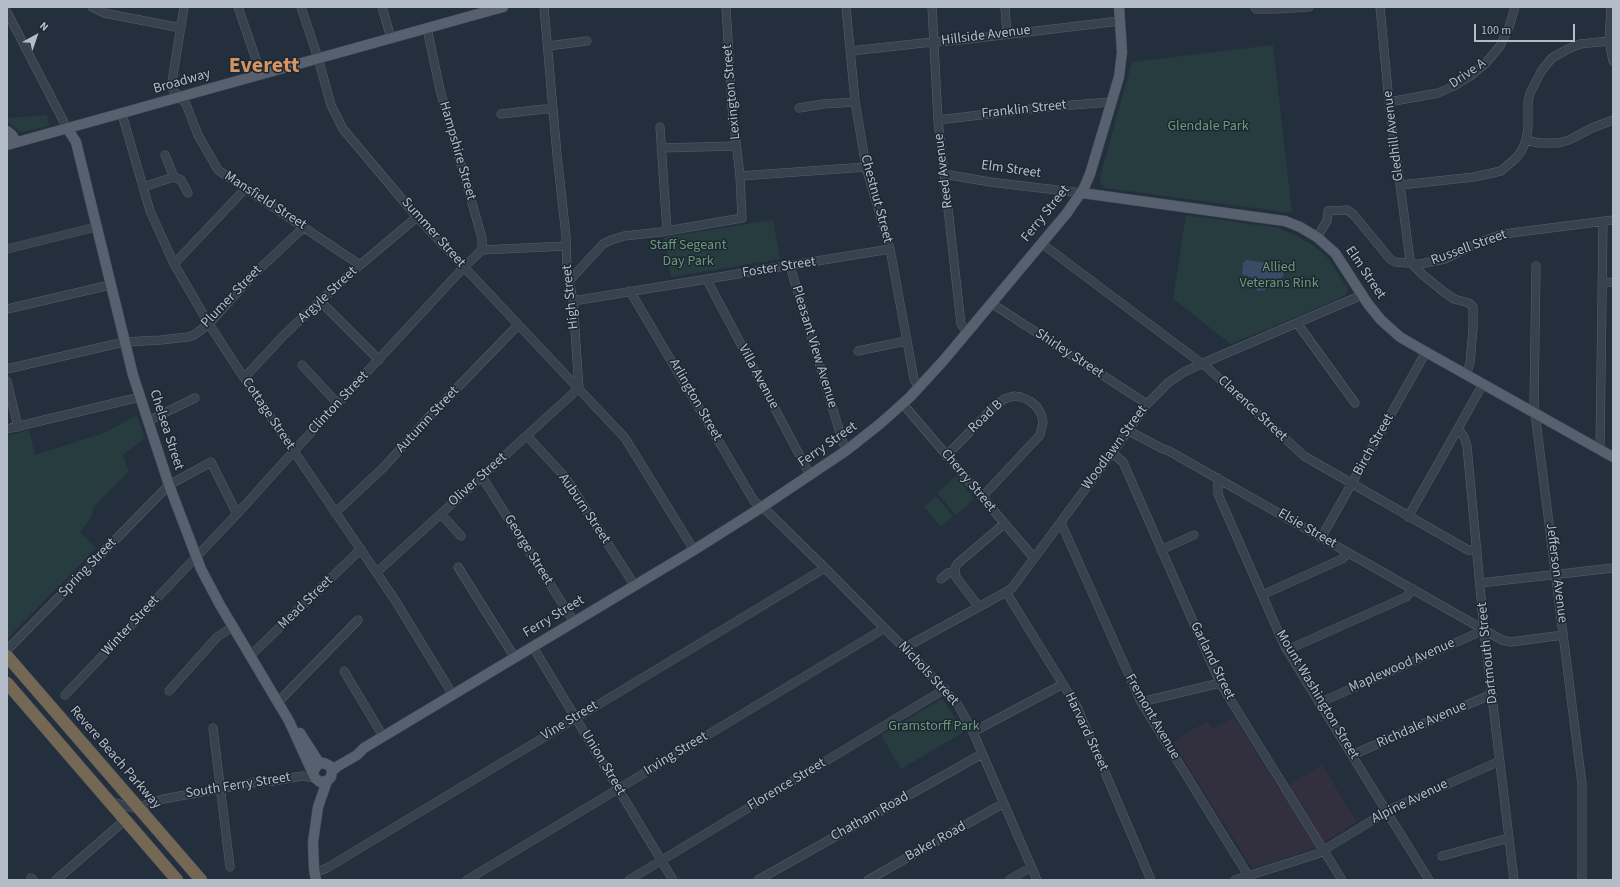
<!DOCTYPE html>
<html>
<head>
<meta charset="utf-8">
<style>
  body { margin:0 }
  #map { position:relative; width:1620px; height:887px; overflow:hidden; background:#242f3e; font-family:"Source Sans 3",sans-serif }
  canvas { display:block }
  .frame { position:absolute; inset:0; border:8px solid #b4bcc9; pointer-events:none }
  .north { position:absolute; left:16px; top:16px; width:40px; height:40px; -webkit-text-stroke:3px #1d2633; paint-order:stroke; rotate:40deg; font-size:11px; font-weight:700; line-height:16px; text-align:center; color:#b4bcc9 }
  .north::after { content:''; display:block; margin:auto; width:14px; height:18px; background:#b4bcc9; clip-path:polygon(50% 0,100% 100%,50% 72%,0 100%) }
  .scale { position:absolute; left:1474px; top:24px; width:101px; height:18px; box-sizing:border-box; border:2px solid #b4bcc9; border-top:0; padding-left:5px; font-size:12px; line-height:14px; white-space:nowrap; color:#b4bcc9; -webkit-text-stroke:3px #1d2633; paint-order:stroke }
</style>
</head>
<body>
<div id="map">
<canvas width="1620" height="887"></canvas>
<div class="frame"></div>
<div class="north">N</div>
<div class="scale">100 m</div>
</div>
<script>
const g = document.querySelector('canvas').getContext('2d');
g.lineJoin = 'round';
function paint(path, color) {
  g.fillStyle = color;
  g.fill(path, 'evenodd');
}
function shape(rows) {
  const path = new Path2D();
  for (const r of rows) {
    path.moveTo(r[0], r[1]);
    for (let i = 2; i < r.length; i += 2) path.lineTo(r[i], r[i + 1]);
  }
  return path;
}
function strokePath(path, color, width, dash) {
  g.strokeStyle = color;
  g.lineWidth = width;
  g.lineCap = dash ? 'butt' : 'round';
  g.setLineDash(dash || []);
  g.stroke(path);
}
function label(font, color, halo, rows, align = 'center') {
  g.font = font + ' "Source Sans 3",sans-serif';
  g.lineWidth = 3;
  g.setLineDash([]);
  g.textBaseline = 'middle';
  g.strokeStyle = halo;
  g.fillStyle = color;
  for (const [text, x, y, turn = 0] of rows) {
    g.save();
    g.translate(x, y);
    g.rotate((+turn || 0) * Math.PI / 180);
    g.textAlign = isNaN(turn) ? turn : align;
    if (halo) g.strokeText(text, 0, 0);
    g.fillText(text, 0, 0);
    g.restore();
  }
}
const medical = shape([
  [1234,717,1280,791,1322,765,1357,822,1311,850,1252,868,1173,742,1207,721,1213,729]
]);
const green = shape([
  [1273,45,1292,213,1105,188,1101,183,1100,177,1132,62],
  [47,115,49,126,20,132,7,122,7,118],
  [1186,215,1278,228,1295,235,1314,246,1328,258,1348,289,1347,293,1346,295,1315,309,1231,344,1173,299],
  [773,220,780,259,671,277,664,237],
  [137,415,145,438,123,455,129,471,93,507,92,516,80,532,96,548,7,639,7,436,29,430,35,455,104,433],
  [956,476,974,499,956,515,937,493],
  [936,496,953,516,941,527,924,507],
  [940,700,943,700,964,732,901,769,881,735]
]);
const water = shape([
  [1246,260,1282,265,1284,268,1283,277,1279,280,1270,280,1265,290,1258,291,1254,287,1254,278,1244,275,1242,273,1243,263]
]);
const minor = shape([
  [92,7,104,13,181,28],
  [184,7,172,82,173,90,186,104,198,135,218,170,360,265],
  [238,7,261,74],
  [301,7,318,58,331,105,343,129,417,217,625,438,694,550],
  [382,7,391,38],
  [544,7,557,155,566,236,567,268,573,301,579,388],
  [846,7,855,101,866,167,890,249,914,379,919,388],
  [932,7,938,120,961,324,967,333],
  [1005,7,1007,34],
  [1255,7,1256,9,1275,9,1309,7],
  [1380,7,1389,102,1410,260,1412,264,1423,275,1444,292,1454,299,1469,303,1473,307,1473,328,1470,363,1466,375],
  [1611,7,1609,41,1613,61],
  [7,12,67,128],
  [548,46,587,41],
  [851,51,923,43,960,40,1120,21],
  [1389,102,1438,93,1454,86,1469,77,1485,64,1500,46,1509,27,1515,7],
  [799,108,823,104,855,102],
  [122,114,150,211,174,264,209,324,244,378,395,600,453,695],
  [501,114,553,108],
  [938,120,1047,107,1111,102],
  [660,127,667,231],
  [1526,140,1539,143,1558,143,1569,140,1592,128,1613,120],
  [661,148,736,146],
  [944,174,990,182,1082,193],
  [740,176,866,167],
  [174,177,181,180,188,193],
  [1400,185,1474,177,1501,171,1516,158,1522,150,1526,140,1528,128,1528,102,1530,93,1542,70,1552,58,1568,49,1580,44,1609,41],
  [143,187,174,177,165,155],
  [1317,237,1327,221,1328,211,1347,210,1354,215,1390,259,1395,262,1420,264,1445,259,1478,243,1503,234,1613,220],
  [1041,243,1209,369,1304,456,1468,550,1477,550],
  [7,249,96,227],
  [482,250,566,246],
  [174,264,245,189],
  [790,266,843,443,847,450],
  [1536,266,1534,405,1582,784,1582,880],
  [707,280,810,475],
  [569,281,603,244,611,240,624,236,661,232,742,218,740,176,732,107,726,7],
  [1603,283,1613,282],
  [630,291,754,501,769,513,825,568,924,668,958,705,973,732,1037,880],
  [320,301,379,360],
  [573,301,890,249],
  [991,303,1147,404],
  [7,309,110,285],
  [1297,323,1355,403],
  [858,351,906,341],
  [302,365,338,404],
  [7,369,124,342,161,340,188,337,194,335,209,324,252,276,304,227],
  [244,378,284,335,320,301,360,265,417,217],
  [7,381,18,427],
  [903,404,1034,558],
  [148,421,195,398],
  [1458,428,1464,437,1467,446,1484,630,1514,880],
  [7,429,140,397],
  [1129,431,1161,448,1169,451,1502,640,1511,642,1563,635],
  [527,436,565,477,635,586],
  [1600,450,1603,222],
  [1112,453,1123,462,1220,683,1342,880],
  [946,456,994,407,1004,399,1014,396,1021,397,1030,401,1037,407,1041,414,1043,422,1040,435,982,497],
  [482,477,574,622],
  [1218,478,1218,494,1285,647,1429,880],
  [335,513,385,466,428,418,518,325],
  [441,514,461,536],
  [1408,517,1483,384],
  [1061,523,1141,702,1251,880],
  [1321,538,1426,352],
  [1161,550,1194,535],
  [458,567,515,658],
  [377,572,579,388],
  [941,579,948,573,954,572],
  [1480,583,1613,568],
  [1006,592,1077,707,1151,880],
  [1262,595,1342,559,1348,553],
  [979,607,956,577,955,568,957,564,1004,524],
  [533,647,673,880],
  [904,648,1006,592,1012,588,1117,446,1147,404,1169,382,1184,372,1201,364,1362,295],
  [7,650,169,485,211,462,237,514],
  [1287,650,1406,597,1413,589],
  [250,656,361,549],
  [344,671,383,736],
  [169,691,217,637,233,627],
  [65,695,237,514,293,452,464,267,482,250,482,238,440,90,427,28],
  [278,702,358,620],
  [1141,702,1220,683],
  [1319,703,1484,630],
  [213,728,230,867],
  [973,732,1063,684],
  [1352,755,1492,694],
  [110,802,136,808,163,799,252,783,273,781,302,776,315,778],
  [1442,856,1509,838],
  [314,873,327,868,825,568],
  [31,878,33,880],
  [56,880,125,820],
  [467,880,885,628],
  [629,880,945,689],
  [758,880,982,754],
  [868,880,1004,803],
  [1009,880,1031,867],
  [1235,880,1317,854,1391,809,1500,761]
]);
const major = shape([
  [67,128,76,142,133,375,169,485,201,569,220,605,289,721,315,778,320,782,327,781,331,777,332,771,330,766,324,763,318,764,313,772],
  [7,131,12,135,16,142],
  [7,145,503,7],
  [1082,193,1270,219,1285,221,1300,227,1317,237,1335,253,1368,304,1381,320,1400,337,1426,352,1613,457],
  [300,733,318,761,321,763],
  [332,771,338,766,357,755,364,748,694,550,762,507,847,450,881,423,910,397,944,360,1067,213,1084,188,1090,174,1119,77,1122,52,1119,7],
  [316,880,314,869,313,842,318,807,327,781]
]);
const highway = shape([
  [7,656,201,880],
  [7,683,177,880]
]);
const streetNames = [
  ["Hillside Avenue",986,36,-7],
  ["Drive A",1468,74,-35],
  ["Broadway",182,82,-16],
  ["Lexington Street",732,92,-95],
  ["Franklin Street",1024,110,-6],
  ["Gledhill Avenue",1394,136,-97],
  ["Hampshire Street",457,151,74],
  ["Elm Street",1011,170,8],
  ["Reed Avenue",944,171,-97],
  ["Chestnut Street",876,199,75],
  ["Mansfield Street",265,201,33],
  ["Ferry Street",1046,214,-51],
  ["Summer Street",433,233,48],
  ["Russell Street",1469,248,-20],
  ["Foster Street",779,268,-9],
  ["Elm Street",1365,273,56],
  ["Argyle Street",328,295,-43],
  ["Plumer Street",232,297,-46],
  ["High Street",571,297,-96],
  ["Pleasant View Avenue",814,347,73],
  ["Shirley Street",1069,354,33],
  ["Villa Avenue",758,377,62],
  ["Arlington Street",695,400,60],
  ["Clinton Street",339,403,-47],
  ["Clarence Street",1252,409,43],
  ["Cottage Street",268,414,56],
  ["Road B",986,417,-43],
  ["Autumn Street",428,420,-47],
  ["Chelsea Street",166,430,72],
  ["Ferry Street",828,445,-35],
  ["Birch Street",1374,445,-61],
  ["Woodlawn Street",1115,448,-54],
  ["Oliver Street",478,480,-42],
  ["Cherry Street",968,481,50],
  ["Auburn Street",584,509,56],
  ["Elsie Street",1307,529,30],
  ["George Street",528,550,58],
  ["Spring Street",88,568,-46],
  ["Jefferson Avenue",1556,573,83],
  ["Mead Street",306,603,-44],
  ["Ferry Street",554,617,-31],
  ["Winter Street",131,626,-47],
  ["Dartmouth Street",1488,653,-96],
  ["Garland Street",1212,661,64],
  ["Maplewood Avenue",1402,666,-24],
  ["Nichols Street",928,674,47],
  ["Mount Washington Street",1317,695,59],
  ["Fremont Avenue",1152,717,60],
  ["Vine Street",570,721,-31],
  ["Richdale Avenue",1422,725,-24],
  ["Harvard Street",1086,732,65],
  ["Irving Street",676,754,-31],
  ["Revere Beach Parkway",115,758,49],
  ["Union Street",603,763,59],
  ["Florence Street",787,785,-31],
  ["South Ferry Street",238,786,-9],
  ["Alpine Avenue",1410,802,-26],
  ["Chatham Road",870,817,-29],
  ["Baker Road",936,842,-29]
];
const parkNames = [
  ["Glendale Park",1208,127],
  ["Staff Segeant",688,246],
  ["Day Park",688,262],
  ["Allied",1279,268],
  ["Veterans Rink",1279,284],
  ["Gramstorff Park",934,727]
];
const townNames = [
  ["Everett",264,67]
];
paint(medical, '#32303f');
paint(green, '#263c3f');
paint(water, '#394c67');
strokePath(minor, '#565f6c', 9);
strokePath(major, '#414a57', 11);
strokePath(highway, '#434c59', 13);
strokePath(minor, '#38414e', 8);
strokePath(major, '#56606e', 10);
strokePath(highway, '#746855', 12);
label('14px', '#b4bcc9', '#1d2633', streetNames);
label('14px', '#6b9a76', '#1d2633', parkNames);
label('bold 22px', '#d59563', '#1d2633', townNames);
</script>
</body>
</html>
